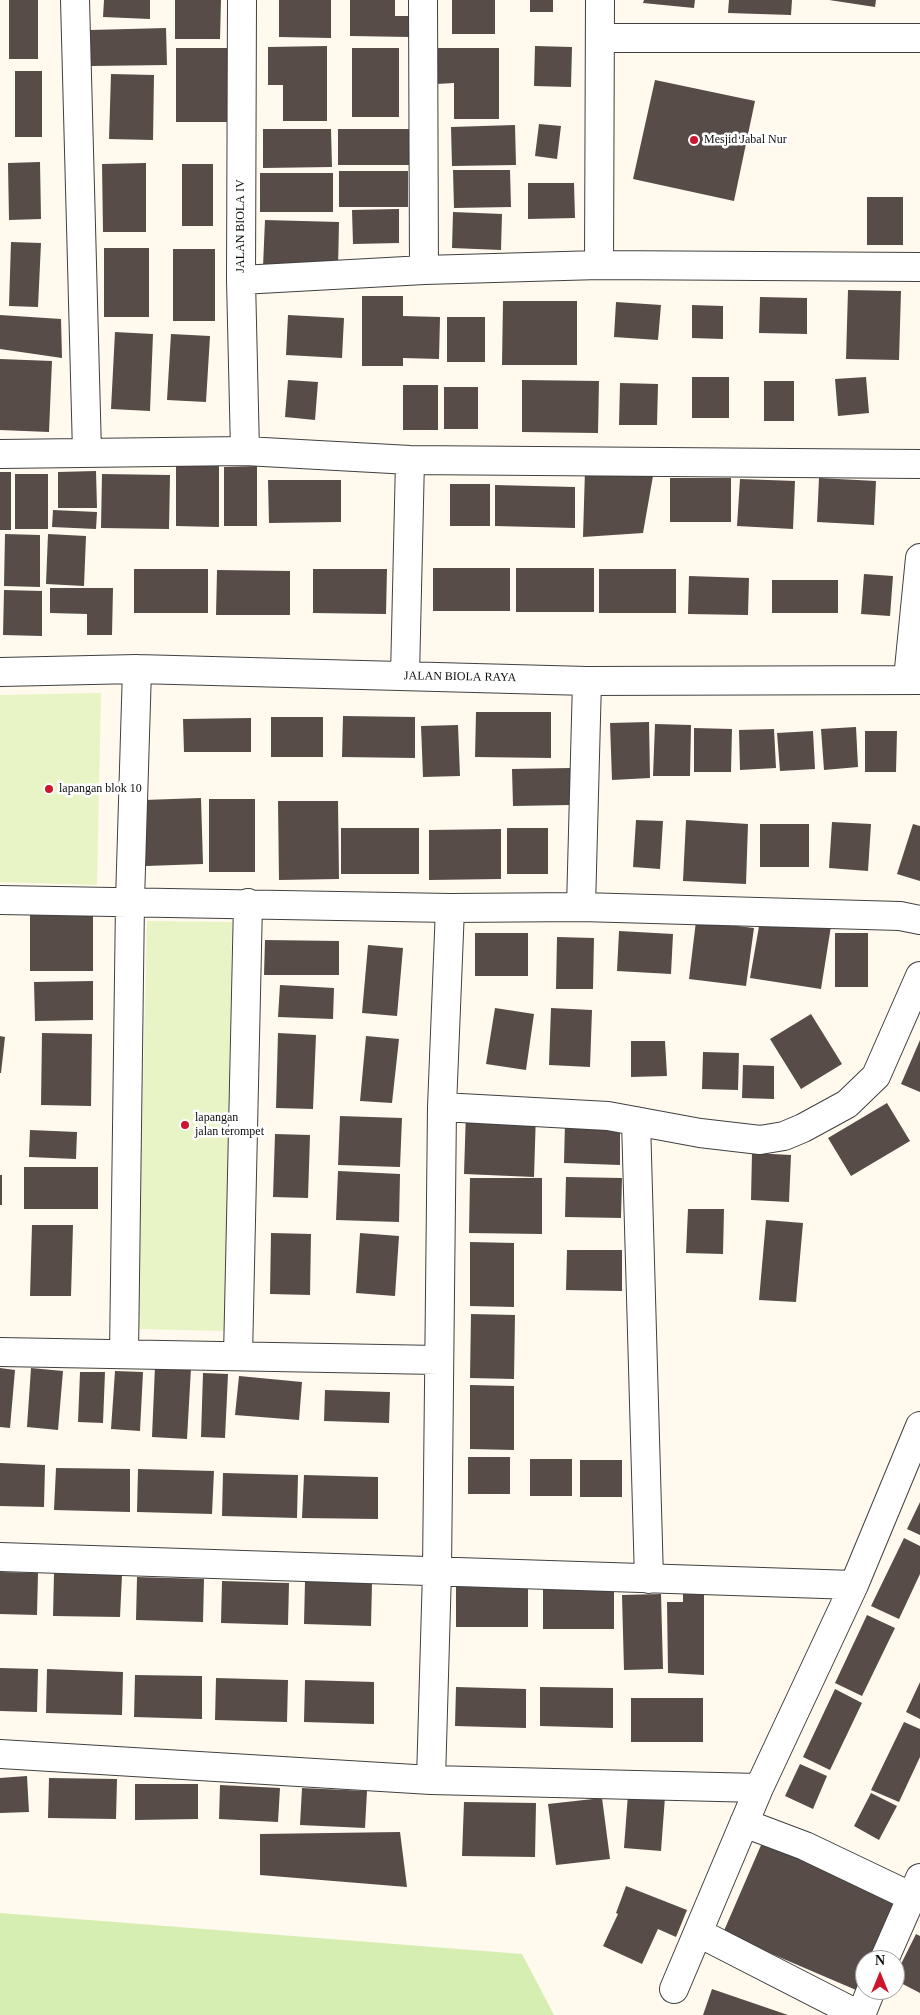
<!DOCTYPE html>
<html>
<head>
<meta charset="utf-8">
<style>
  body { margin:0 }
  #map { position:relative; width:920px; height:2015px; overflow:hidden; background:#fffaed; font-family:Georgia,serif }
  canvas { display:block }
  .north { position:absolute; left:855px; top:1950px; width:50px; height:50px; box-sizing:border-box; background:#fff; border:1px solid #9e9e9e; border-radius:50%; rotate:0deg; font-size:14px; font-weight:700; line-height:20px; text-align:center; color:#0d0d0d }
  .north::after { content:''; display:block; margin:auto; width:18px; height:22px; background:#cb172f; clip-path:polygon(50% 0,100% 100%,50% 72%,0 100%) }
</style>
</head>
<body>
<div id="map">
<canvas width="920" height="2015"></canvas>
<div class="north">N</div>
</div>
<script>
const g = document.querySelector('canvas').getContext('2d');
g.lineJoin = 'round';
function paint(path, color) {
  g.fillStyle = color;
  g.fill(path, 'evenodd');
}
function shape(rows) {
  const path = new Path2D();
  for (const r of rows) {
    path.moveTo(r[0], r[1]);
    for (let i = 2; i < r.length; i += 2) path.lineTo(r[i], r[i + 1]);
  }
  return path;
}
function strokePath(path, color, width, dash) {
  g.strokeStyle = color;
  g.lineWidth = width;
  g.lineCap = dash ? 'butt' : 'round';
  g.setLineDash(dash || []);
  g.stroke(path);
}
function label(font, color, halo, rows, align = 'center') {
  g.font = font + ' Georgia,serif';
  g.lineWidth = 5;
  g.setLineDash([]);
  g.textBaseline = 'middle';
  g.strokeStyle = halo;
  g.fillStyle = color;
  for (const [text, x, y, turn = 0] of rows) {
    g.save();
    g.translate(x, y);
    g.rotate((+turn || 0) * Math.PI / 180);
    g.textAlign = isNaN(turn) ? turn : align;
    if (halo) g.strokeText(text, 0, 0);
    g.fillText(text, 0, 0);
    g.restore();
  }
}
const green = shape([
  [0,1913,522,1954,554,2015,0,2015]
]);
const pitch = shape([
  [101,693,97,885,0,882,0,695],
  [147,921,232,922,225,1331,137,1329]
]);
const building = shape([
  [9,0,38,0,38,59,9,59],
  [104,0,150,0,150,19,103,17],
  [175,0,221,0,220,39,175,39],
  [279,0,331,0,331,38,279,37],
  [350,0,395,0,395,16,410,16,410,37,350,36],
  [452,0,495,0,495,34,452,34],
  [530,0,553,0,553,12,530,12],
  [644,0,695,0,694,8,643,3],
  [729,0,792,0,791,15,728,13],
  [829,0,876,0,875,7],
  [166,28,167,65,91,66,90,30],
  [327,46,327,121,283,121,283,85,268,85,268,47],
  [535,46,572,47,571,87,534,86],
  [176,48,227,48,227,122,176,122],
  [352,48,399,48,399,117,352,117],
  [434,48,499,48,499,119,454,119,454,83,436,84],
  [15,71,42,71,42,137,15,137],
  [111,74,154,75,153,140,109,139],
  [655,80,755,101,734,201,633,179],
  [539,124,561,126,557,159,535,156],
  [515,125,516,165,452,166,451,127],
  [263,129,331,129,332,167,263,168],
  [338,129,411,129,411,165,338,165],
  [40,162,41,219,9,220,8,163],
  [146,163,146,232,103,232,102,164],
  [182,164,213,164,213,226,182,226],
  [453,170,510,170,511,207,454,208],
  [339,171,408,171,408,207,339,207],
  [260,173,333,173,333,212,260,212],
  [528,183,574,183,575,218,528,219],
  [867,197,903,197,903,245,867,245],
  [399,209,399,243,353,244,352,210],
  [453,212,502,214,501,250,452,248],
  [265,220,339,222,338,269,263,267],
  [11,242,41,243,38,307,9,306],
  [104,248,149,248,149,317,104,317],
  [173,249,215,249,215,321,173,321],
  [848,290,901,291,899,360,846,359],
  [362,296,403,296,403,316,440,317,439,359,403,358,403,366,362,366],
  [760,297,807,298,807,334,759,333],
  [503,301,577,301,577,365,502,365],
  [616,302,661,305,658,340,614,337],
  [692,305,723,306,723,339,692,338],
  [0,315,61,319,62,358,0,349],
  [288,315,344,318,342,358,286,355],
  [447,317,485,317,485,362,447,362],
  [115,332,153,334,150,411,111,409],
  [171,334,210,336,206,402,167,400],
  [0,359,52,361,49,432,0,430],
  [692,377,729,377,729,418,692,418],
  [866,377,869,413,838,416,835,379],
  [288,380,318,382,315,420,285,417],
  [522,380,599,381,598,433,522,432],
  [764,381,794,381,794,421,764,421],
  [620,383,658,384,657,425,619,425],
  [403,385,438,385,438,430,403,430],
  [444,387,478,387,478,429,444,429],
  [176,465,219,466,219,527,176,526],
  [257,466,257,526,224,526,224,467],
  [585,470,653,476,643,533,583,537],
  [96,471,97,508,58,508,58,472],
  [0,472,11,472,11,530,0,530],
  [15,474,48,474,48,529,15,529],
  [102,474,170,475,169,529,101,528],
  [670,478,731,478,731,522,670,522],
  [819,478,876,481,874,525,817,522],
  [740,479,795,481,793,529,737,526],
  [268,480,341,480,341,522,269,523],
  [450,484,490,484,490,526,450,526],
  [495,485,575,487,575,528,495,526],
  [53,510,97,512,96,529,52,527],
  [5,534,40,535,40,587,4,586],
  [48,534,86,536,84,586,46,584],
  [433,568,510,568,510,611,433,611],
  [516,568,594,568,594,612,516,612],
  [134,569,208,569,208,613,134,613],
  [313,569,387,569,386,614,313,613],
  [599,569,676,569,676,613,599,613],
  [217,570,290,571,290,615,216,615],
  [864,574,893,576,890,616,861,614],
  [689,576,749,578,748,615,688,614],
  [772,580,838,580,838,613,772,613],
  [50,588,113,588,112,635,87,635,87,614,50,613],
  [4,590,42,591,42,636,3,635],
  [476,712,551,712,551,758,475,757],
  [343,716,415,717,415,758,342,757],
  [271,717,323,717,323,757,271,757],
  [251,718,251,752,184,752,183,719],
  [649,722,650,778,612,780,610,723],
  [655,724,691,725,690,776,653,776],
  [458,725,460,776,423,777,421,726],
  [856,727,858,767,824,770,821,729],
  [694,728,732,729,731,772,694,772],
  [774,729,776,768,740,770,739,730],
  [813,731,815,769,780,771,777,733],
  [865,731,897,731,896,772,865,772],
  [571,768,571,805,513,806,512,769],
  [201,798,203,864,146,866,144,800],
  [209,799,255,799,255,872,209,872],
  [278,801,338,801,339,879,279,880],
  [636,820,663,821,660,869,633,867],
  [686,820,748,824,746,884,683,881],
  [832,822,871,824,868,871,829,868],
  [760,824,809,824,809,867,760,867],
  [913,824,920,826,920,881,897,874],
  [341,828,419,828,419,874,341,874],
  [507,828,548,828,548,874,507,874],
  [501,829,501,879,429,880,429,830],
  [30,913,93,913,93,971,30,971],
  [761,915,831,926,821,989,750,978],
  [696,921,754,928,746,986,689,979],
  [619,931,673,934,671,974,617,971],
  [475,933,528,933,528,976,475,976],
  [835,933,868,933,868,987,835,987],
  [557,937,594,938,593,989,556,989],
  [265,940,339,941,339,975,264,975],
  [368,945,403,948,397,1016,362,1013],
  [93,981,93,1020,35,1021,34,982],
  [280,985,334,988,333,1019,278,1017],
  [495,1008,534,1014,526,1070,486,1064],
  [551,1008,592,1010,590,1067,549,1065],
  [811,1014,842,1064,801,1089,770,1039],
  [42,1033,92,1034,91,1106,41,1105],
  [278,1033,316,1035,313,1109,276,1108],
  [0,1036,5,1037,1,1073,0,1073],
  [366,1036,399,1039,392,1103,360,1101],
  [920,1040,920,1092,901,1084],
  [631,1041,665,1041,667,1076,631,1077],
  [703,1052,739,1053,738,1090,702,1089],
  [743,1065,774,1066,774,1099,742,1098],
  [887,1103,910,1141,851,1176,828,1138],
  [466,1111,536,1112,534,1177,464,1174],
  [340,1116,402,1118,400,1167,338,1165],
  [565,1123,620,1124,620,1165,564,1163],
  [30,1130,77,1132,76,1159,29,1157],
  [275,1134,310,1135,308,1198,273,1197],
  [752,1153,791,1155,789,1202,751,1200],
  [24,1167,98,1167,98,1209,24,1209],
  [338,1171,400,1174,399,1222,336,1220],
  [0,1175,2,1175,2,1205,0,1205],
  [566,1177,622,1178,621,1218,565,1217],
  [470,1178,542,1178,542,1234,469,1233],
  [688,1209,724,1209,723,1254,686,1253],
  [766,1220,803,1223,796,1302,759,1300],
  [32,1225,73,1225,71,1296,30,1296],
  [271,1233,311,1234,310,1295,270,1294],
  [360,1233,399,1236,395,1296,356,1293],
  [470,1242,514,1243,514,1307,470,1306],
  [567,1250,622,1250,622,1291,566,1290],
  [471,1314,515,1315,514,1379,470,1378],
  [155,1366,191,1368,187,1439,152,1437],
  [0,1368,15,1370,10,1428,0,1427],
  [31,1368,63,1371,58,1430,27,1427],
  [115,1371,143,1372,140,1431,111,1429],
  [80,1372,105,1372,103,1423,78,1422],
  [203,1373,228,1374,225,1438,201,1437],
  [239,1376,302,1382,299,1420,235,1415],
  [470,1385,514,1386,514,1450,470,1449],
  [325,1390,390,1392,389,1423,324,1421],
  [468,1457,510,1457,510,1494,468,1494],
  [530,1459,572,1459,572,1496,530,1496],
  [580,1460,622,1460,622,1497,580,1497],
  [0,1463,45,1465,44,1507,0,1506],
  [56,1468,130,1469,130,1512,54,1510],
  [138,1469,214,1471,212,1514,137,1512],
  [223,1473,298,1475,297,1518,222,1516],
  [304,1475,378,1477,378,1519,302,1518],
  [920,1502,920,1535,907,1529],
  [904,1538,920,1546,920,1574,899,1619,871,1606],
  [0,1572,38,1573,37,1615,0,1614],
  [54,1573,122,1575,120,1617,53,1616],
  [137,1577,204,1579,203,1622,136,1620],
  [222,1581,289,1583,288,1625,221,1623],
  [305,1581,372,1583,371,1626,304,1624],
  [456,1584,528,1584,528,1627,456,1627],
  [543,1585,614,1585,614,1629,543,1629],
  [683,1588,704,1588,704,1675,668,1673,667,1602,683,1602],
  [661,1594,663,1669,624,1670,622,1595],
  [867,1615,895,1628,862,1696,835,1683],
  [0,1668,38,1669,37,1712,0,1711],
  [47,1669,123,1672,122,1715,46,1713],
  [135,1675,202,1676,202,1719,134,1717],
  [216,1678,288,1680,287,1722,215,1720],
  [305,1680,374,1682,374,1724,304,1722],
  [920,1682,920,1719,906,1712],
  [456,1687,526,1689,526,1728,455,1726],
  [540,1687,613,1688,613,1728,540,1726],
  [835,1689,862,1703,830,1770,803,1757],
  [631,1698,703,1698,703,1742,631,1742],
  [904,1722,920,1729,920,1757,899,1802,871,1790],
  [800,1764,827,1776,813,1809,785,1796],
  [27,1776,29,1812,0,1813,0,1778],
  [49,1778,117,1779,116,1819,48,1818],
  [135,1784,198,1784,198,1819,135,1820],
  [220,1785,280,1788,278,1822,219,1819],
  [302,1788,367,1791,365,1828,300,1825],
  [871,1793,897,1806,879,1840,854,1826],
  [628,1794,665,1797,661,1851,624,1848],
  [602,1798,610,1859,556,1865,548,1804],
  [464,1802,536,1803,535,1857,462,1856],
  [400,1832,407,1887,260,1875,260,1834],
  [765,1836,898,1893,869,1960,865,1960,865,1970,856,1990,723,1933],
  [626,1886,687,1910,676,1937,658,1929,642,1964,603,1946,618,1914,616,1913],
  [916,1934,920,1936,920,1993,895,1980,895,1976],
  [712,1989,788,2015,703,2015]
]);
const minor = shape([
  [75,0,87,452],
  [242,0,241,280,245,451],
  [423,0,424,270],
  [600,0,599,265,920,267],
  [600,38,920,38],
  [241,280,424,270,599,265],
  [0,454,245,451,410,460,920,464],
  [0,672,137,669,587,681,920,680],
  [405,676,410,460],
  [908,679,920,558],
  [0,900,450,908,581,907,900,916,920,920],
  [581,907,587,681],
  [442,1107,608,1116,700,1133,760,1140,784,1136,803,1128,847,1104,876,1076,920,976],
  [636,1121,649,1579],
  [0,1352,438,1360],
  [124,1354,130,901,137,669],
  [238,1356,248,903],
  [0,1557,854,1585],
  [0,1754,431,1780,759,1788],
  [431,1780,437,1571,442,1107,450,908],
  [744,1823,805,1846,912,1897],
  [699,1933,859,2015],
  [884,1960,920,1878],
  [674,1989,759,1788,854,1585,920,1426],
  [861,2015,871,1990]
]);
const markers = [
  [694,140,5,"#cb172f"],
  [49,789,5,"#cb172f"],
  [185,1125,5,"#cb172f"]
];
const poiNames = [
  ["Mesjid Jabal Nur",704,140],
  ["lapangan blok 10",59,789],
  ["lapangan",195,1118],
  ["jalan terompet",195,1132]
];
const streetNames = [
  ["JALAN BIOLA IV",241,226,-90],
  ["JALAN BIOLA RAYA",460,677,1]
];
paint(green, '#d6eeb2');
paint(pitch, '#e8f4c5');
paint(building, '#574c48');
strokePath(minor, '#404040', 30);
strokePath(minor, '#fff', 28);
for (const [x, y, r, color] of markers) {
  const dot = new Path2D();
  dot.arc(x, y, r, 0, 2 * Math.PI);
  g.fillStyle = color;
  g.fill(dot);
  strokePath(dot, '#fff', 2);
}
label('12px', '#0d0d0d', '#fff', poiNames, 'left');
label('12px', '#0d0d0d', '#fff', streetNames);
</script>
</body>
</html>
